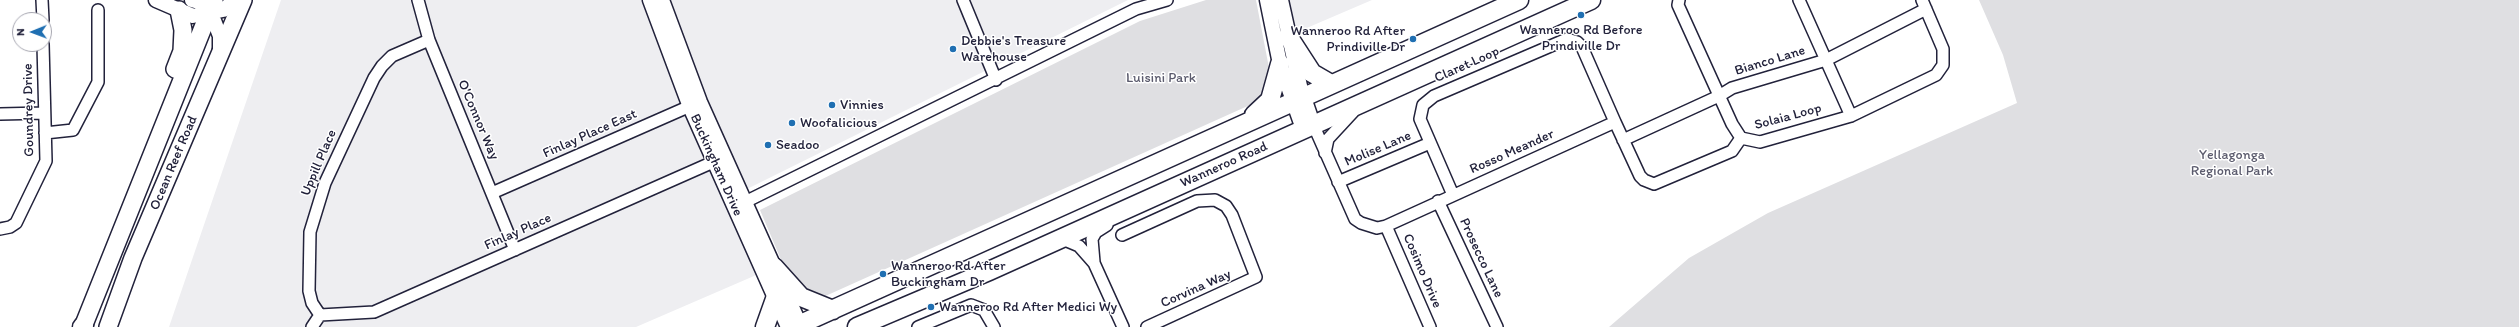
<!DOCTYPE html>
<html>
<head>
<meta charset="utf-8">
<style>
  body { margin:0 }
  #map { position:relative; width:2519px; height:327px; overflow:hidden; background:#fff; font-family:Itim,sans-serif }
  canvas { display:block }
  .north { position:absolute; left:12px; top:12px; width:40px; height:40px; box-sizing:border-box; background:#fff; border:1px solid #a7a7b1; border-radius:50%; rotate:269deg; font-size:11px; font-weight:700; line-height:16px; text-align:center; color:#22223b }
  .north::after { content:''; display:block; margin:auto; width:14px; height:18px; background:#1f6fb2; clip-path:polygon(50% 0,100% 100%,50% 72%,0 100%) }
</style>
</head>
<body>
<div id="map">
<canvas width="2519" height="327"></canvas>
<div class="north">N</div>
</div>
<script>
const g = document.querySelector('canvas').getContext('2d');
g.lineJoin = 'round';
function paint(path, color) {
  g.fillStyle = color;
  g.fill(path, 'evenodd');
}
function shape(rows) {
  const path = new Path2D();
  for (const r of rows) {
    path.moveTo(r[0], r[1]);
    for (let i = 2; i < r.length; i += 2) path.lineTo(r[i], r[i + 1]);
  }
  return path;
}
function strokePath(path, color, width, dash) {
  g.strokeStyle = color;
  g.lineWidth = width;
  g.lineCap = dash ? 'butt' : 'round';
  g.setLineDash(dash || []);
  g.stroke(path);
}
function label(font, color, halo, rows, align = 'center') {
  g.font = font + ' Itim,sans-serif';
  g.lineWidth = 3;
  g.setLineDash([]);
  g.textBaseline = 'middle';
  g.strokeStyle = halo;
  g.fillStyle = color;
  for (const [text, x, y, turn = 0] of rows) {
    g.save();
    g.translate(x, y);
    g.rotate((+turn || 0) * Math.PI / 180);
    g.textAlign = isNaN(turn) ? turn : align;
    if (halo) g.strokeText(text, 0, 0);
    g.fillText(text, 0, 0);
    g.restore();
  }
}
const built = shape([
  [281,0,1128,0,745,190,773,261,754,276,636,327,169,327],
  [1267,0,1372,0,1281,39]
]);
const green = shape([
  [1206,0,1256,0,1269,68,1281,91,801,307,760,210,1140,21],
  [1979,0,2519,0,2519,327,1609,327,1689,258,1768,213,2017,103,2003,55]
]);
const minor = shape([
  [42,0,43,20],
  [418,0,429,40,515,250],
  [963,0,996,80],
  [1679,0,1678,5,1732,124,1741,138,1760,142,1851,116,1936,75,1943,65,1943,49,1922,0],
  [1799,0,1851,116],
  [0,114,44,113],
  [1313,124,1355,219,1361,223,1377,228,1386,226,1615,122,1640,176,1644,180,1654,184,1732,151,1741,138],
  [45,133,73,130,98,82,98,10],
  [1623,140,1719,96,1732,88,1826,60,1926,9],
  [1325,153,1328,139,1353,112],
  [1338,182,1430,143],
  [492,193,697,103],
  [1453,195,1420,119,1423,105,1434,96,1567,39,1577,42,1582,47,1615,122],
  [1438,201,1497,327],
  [739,205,1136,9,1167,0],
  [1386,226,1430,327],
  [0,229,10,227,16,223,46,161,43,44],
  [1122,235,1197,201,1215,200,1226,206,1232,215,1256,277,1147,327],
  [1060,238,1079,246,1094,263,1123,327],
  [1094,262,1092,239,1096,232,1107,225],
  [320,315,374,312,720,159],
  [312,327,320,315,312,303,309,291,310,232,325,183,374,78,382,66,392,56,429,40],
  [918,327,971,305,984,310,994,327]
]);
const tertiary = shape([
  [156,0,193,16,223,10,235,0],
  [192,0,199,2,213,18,220,36,220,52],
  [650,0,690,107,788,327],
  [662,0,700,102,801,327],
  [1267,0,1280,64,1303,129],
  [1281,0,1300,86,1313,124]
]);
const primary = shape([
  [175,69,182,51,183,30,179,10],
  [83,327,214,0],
  [108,327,133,258,243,0]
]);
const trunk = shape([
  [1288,36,1312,73,1331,84],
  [1254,115,1270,100,1280,64],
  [774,267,801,297,833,310],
  [82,327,84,325],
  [765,327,775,299],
  [794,327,1519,0],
  [857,327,989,271,1591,0]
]);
const markers = [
  [1581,15,4,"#1f6fb2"],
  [1413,39,4,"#1f6fb2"],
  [953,49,4,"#1f6fb2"],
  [832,105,4,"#1f6fb2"],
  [792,123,4,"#1f6fb2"],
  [768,145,4,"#1f6fb2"],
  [883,274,4,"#1f6fb2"],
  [931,307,4,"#1f6fb2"]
];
const poiNames = [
  ["Wanneroo Rd Before",1581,30,"center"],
  ["Prindiville Dr",1581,46,"center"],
  ["Wanneroo Rd After",1405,31,"right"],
  ["Prindiville Dr",1405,47,"right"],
  ["Debbie's Treasure",961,41],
  ["Warehouse",961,57],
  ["Vinnies",840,105],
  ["Woofalicious",800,123],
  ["Seadoo",776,145],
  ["Wanneroo Rd After",891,266],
  ["Buckingham Dr",891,282],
  ["Wanneroo Rd After Medici Wy",939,307]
];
const streetNames = [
  ["Bianco Lane",1770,61,-17],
  ["Claret Loop",1467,65,-24],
  ["Goundrey Drive",29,110,-91],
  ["Solaia Loop",1788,117,-15],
  ["O'Connor Way",478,120,67],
  ["Finlay Place East",590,134,-24],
  ["Molise Lane",1378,149,-23],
  ["Rosso Meander",1512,152,-24],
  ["Ocean Reef Road",174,163,-67],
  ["Uppill Place",319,163,-67],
  ["Buckingham Drive",716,165,66],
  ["Wanneroo Road",1224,165,-24],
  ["Finlay Place",518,232,-24],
  ["Prosecco Lane",1481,258,65],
  ["Cosimo Drive",1422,271,67],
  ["Corvina Way",1196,289,-24]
];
const parkNames = [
  ["Luisini Park",1161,78],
  ["Yellagonga",2232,155],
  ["Regional Park",2232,171]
];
paint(built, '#eeeef1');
paint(green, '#dfdfe2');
strokePath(minor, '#22223b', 14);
strokePath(tertiary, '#22223b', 17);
strokePath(primary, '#22223b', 20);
strokePath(trunk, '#22223b', 21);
strokePath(minor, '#fff', 11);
strokePath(tertiary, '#fff', 14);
strokePath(primary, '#fff', 17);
strokePath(trunk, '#fff', 18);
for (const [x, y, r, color] of markers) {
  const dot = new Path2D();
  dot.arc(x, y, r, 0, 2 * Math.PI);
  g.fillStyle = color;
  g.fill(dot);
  strokePath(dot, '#fff', 1.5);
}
label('14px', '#22223b', '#fff', poiNames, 'left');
label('14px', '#22223b', '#fff', streetNames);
label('14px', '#5b5b6d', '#fff', parkNames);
</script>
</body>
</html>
